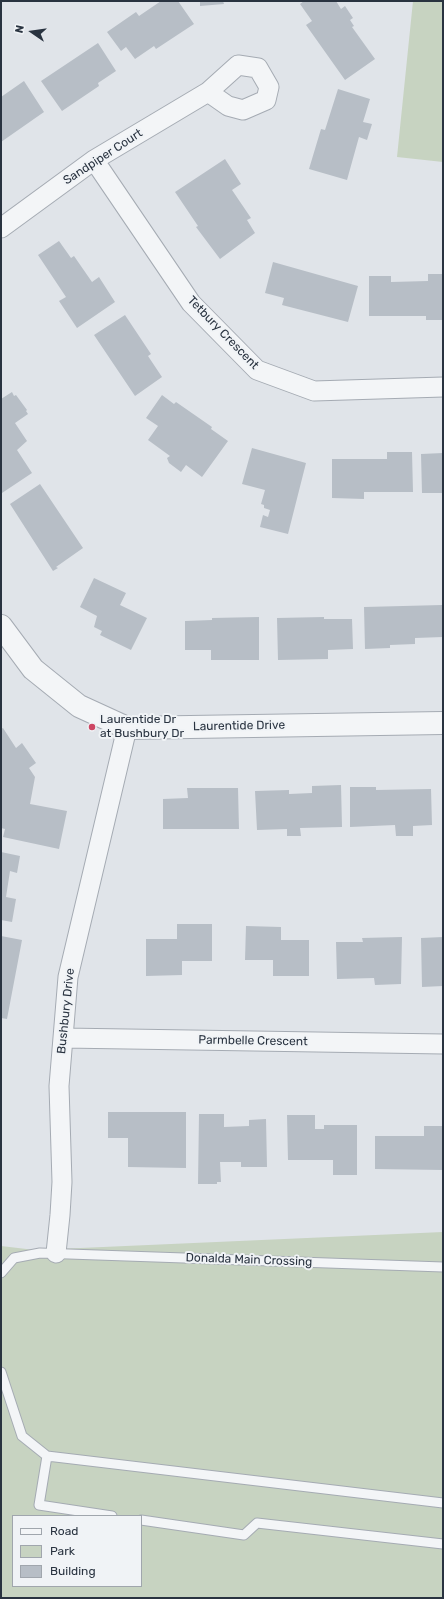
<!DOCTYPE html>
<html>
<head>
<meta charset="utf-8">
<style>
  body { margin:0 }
  #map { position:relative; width:444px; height:1599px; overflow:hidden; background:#e0e4e9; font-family:Rubik,sans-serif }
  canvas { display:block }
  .frame { position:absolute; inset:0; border:2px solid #293340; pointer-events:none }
  .legend { position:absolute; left:12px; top:1515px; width:130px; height:72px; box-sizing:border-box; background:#f0f3f6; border:1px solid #a0a6ad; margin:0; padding:5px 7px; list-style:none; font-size:12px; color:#293340 }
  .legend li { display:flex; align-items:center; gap:8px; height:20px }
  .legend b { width:20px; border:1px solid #a0a6ad }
  .north { position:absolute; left:12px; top:12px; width:40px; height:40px; -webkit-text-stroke:3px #f0f3f6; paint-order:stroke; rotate:283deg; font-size:11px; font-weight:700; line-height:16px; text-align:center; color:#293340 }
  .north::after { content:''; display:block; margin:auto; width:14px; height:18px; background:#293340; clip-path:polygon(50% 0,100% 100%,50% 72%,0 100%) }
</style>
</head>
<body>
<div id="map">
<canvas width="444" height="1599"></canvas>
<div class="frame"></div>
<ul class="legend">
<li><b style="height:5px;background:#f3f5f7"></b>Road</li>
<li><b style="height:11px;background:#c7d3c1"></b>Park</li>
<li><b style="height:11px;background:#b7bec6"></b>Building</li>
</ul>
<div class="north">N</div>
</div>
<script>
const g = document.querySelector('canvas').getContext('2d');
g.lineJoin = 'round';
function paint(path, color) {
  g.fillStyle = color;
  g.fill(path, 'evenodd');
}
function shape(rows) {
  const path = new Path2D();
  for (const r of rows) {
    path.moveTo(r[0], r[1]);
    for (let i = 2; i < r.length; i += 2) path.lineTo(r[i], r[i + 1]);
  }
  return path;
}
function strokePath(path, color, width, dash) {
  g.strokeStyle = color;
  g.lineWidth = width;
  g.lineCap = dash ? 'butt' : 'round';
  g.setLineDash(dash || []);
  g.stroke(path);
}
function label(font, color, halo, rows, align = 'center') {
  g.font = font + ' Rubik,sans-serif';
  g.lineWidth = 4;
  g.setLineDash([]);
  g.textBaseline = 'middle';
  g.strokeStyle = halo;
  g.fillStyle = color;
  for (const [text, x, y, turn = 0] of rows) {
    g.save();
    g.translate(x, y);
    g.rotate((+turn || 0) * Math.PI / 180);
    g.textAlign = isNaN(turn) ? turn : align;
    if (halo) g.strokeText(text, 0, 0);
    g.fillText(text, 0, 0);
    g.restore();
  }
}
const green = shape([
  [413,1,443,1,443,162,397,157],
  [443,1232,443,1598,1,1598,1,1246,35,1250],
  [13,1516,141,1516,141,1586,13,1586]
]);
const building = shape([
  [161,1,178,1,194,24,156,49,154,46,135,59,126,47,121,51,107,32,136,12,139,16],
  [200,1,223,1,224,4,200,6],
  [304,1,336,1,341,9,345,6,353,18,350,20,354,26,352,27,375,59,345,80,306,25,312,21,300,4],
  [98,43,116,71,98,83,99,86,62,111,41,81],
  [24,81,44,112,1,142,1,97],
  [338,89,370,99,363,122,372,124,367,140,359,137,347,180,309,169,321,129,325,130],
  [225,159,241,184,232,190,251,218,247,220,255,233,220,259,196,227,198,226,175,192],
  [59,241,71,258,74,256,92,282,99,277,115,302,77,328,59,301,66,297,38,255],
  [273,262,358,286,348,322,282,305,284,298,265,293],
  [428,274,443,274,443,320,426,320,426,316,369,316,369,276,391,276,391,282,428,281],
  [125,315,151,354,148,356,162,377,135,396,94,335],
  [12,392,14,396,16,395,27,410,26,411,28,414,15,423,27,441,17,450,32,473,2,493,1,399],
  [162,395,174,404,176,402,212,427,211,429,228,441,202,477,186,465,181,472,169,463,167,458,170,456,148,440,158,426,146,418],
  [252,448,306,463,288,534,260,527,263,515,268,517,270,510,264,508,264,505,261,504,265,490,242,484],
  [387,452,412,452,413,492,364,492,364,499,332,498,332,459,387,459],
  [443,453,443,493,422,493,421,454],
  [40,484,83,548,56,567,58,568,53,571,10,504],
  [94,578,126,593,120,605,147,618,131,650,100,635,102,631,94,627,97,616,80,607],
  [442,605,443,637,415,638,415,644,390,645,390,648,365,649,364,607],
  [259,617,259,660,211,660,211,650,185,650,185,621,212,620,212,618],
  [324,617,324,619,352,619,353,649,328,650,328,659,278,660,277,618],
  [3,728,16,748,22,743,36,763,29,768,35,777,30,804,67,811,59,849,3,837,5,829,1,828,1,729],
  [341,785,342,827,300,828,301,836,287,836,287,829,257,830,255,791,289,790,289,794,312,793,312,786],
  [350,787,376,787,376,790,431,789,432,825,413,826,413,836,396,836,395,825,350,827],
  [187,788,238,788,239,829,163,829,163,799,188,798],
  [1,852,20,856,17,873,10,871,6,897,16,899,12,922,1,920],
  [177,924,212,924,212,961,182,961,182,975,146,976,146,939,177,939],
  [246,926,281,927,281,940,309,940,309,976,273,976,273,960,245,960],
  [1,936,22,940,7,1019,1,1018],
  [402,937,401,984,375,985,374,978,337,979,336,942,363,942,362,938],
  [443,937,443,986,422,987,421,938],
  [108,1112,186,1112,186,1168,128,1167,128,1138,108,1138],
  [199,1114,224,1114,224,1127,249,1126,249,1120,266,1119,267,1167,241,1167,241,1162,220,1162,221,1182,217,1182,217,1184,198,1184],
  [287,1115,315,1115,315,1129,324,1129,324,1125,357,1125,357,1175,333,1175,333,1160,288,1160],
  [424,1126,443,1126,443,1170,375,1169,375,1136,424,1136]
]);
const service = shape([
  [1,1273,14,1258,40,1253,443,1267],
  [1,1372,22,1436,47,1456,443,1503],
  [47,1456,39,1505,112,1516],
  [141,1520,244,1535,257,1523,443,1544]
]);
const minor = shape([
  [94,160,191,303,257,370,314,391,443,387],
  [1,228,94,160,208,92,238,65,258,68,269,87,266,100,243,110,228,106,208,92],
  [64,1038,443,1044],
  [56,1253,60,1215,62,1182,59,1086,68,977,127,728]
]);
const tertiary = shape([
  [1,626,33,669,79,706,127,728,443,723]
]);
const markers = [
  [92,727,4,"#cd4663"]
];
const streetNames = [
  ["Sandpiper Court",103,157,-33],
  ["Tetbury Crescent",223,333,46],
  ["Laurentide Drive",239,726,-1],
  ["Bushbury Drive",66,1011,-84],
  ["Parmbelle Crescent",253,1041,1],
  ["Donalda Main Crossing",249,1260,2]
];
const poiNames = [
  ["Laurentide Dr",100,720],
  ["at Bushbury Dr",100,734]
];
paint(green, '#c7d3c1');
paint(building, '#b7bec6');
strokePath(service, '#a5abb3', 11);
strokePath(minor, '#a5abb3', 21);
strokePath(tertiary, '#a5abb3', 24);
strokePath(service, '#f3f5f7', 9);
strokePath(minor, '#f3f5f7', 19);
strokePath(tertiary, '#f3f5f7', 22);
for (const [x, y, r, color] of markers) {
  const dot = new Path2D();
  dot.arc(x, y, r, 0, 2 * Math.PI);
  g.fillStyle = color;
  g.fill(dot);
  strokePath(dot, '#f0f3f6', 1.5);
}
label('12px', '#293340', '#f0f3f6', streetNames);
label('12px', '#293340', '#f0f3f6', poiNames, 'left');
</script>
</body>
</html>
